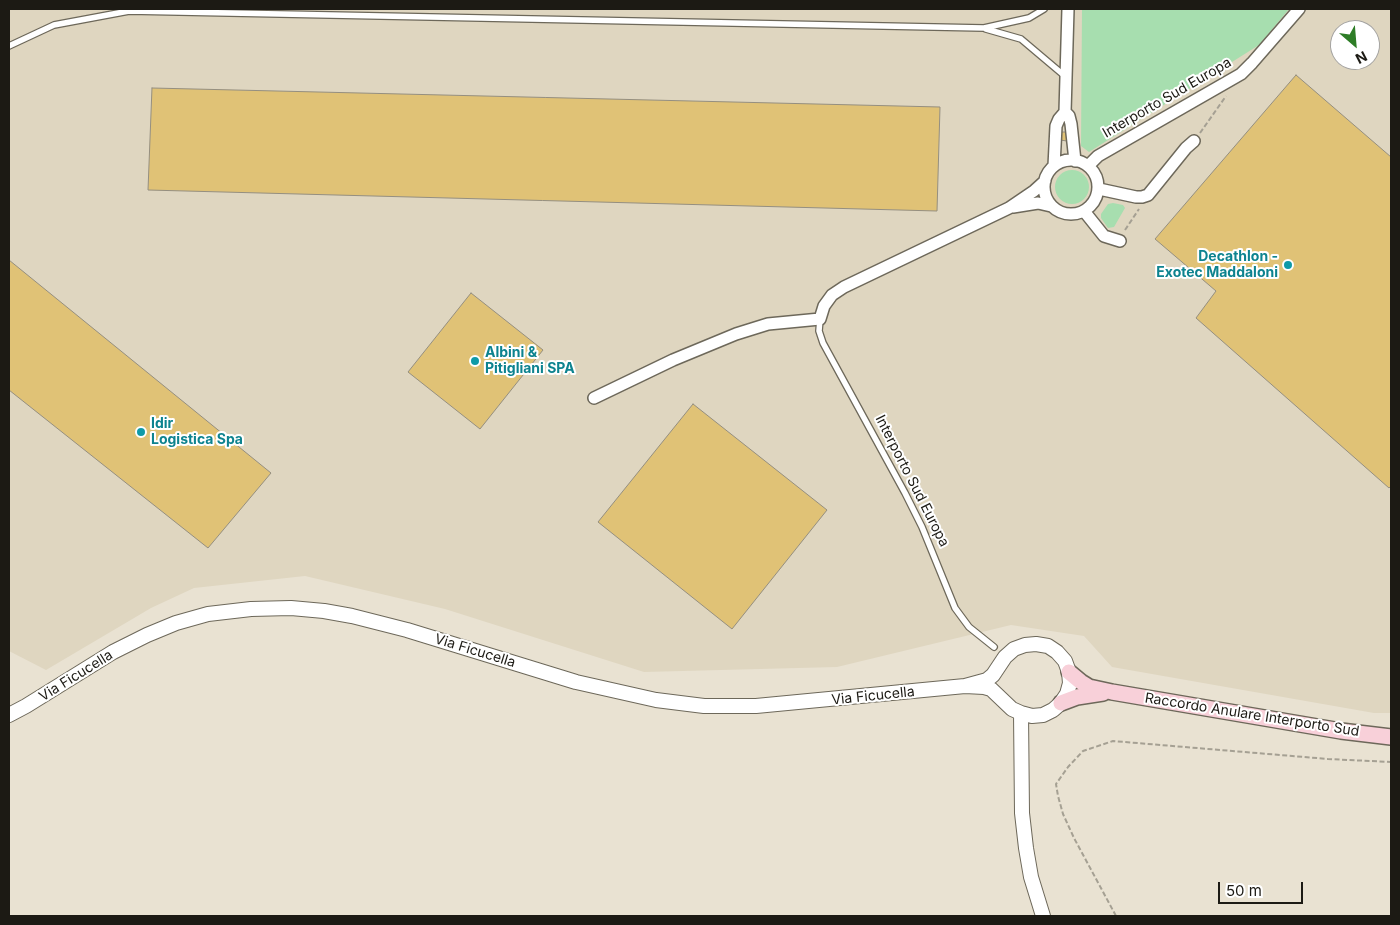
<!DOCTYPE html>
<html>
<head>
<meta charset="utf-8">
<style>
  body { margin:0 }
  #map { position:relative; width:1400px; height:925px; overflow:hidden; background:#e9e2d2; font-family:Inter,sans-serif }
  canvas { display:block }
  .frame { position:absolute; inset:0; border:10px solid #1c1a14; pointer-events:none }
  .north { position:absolute; left:1330px; top:20px; width:50px; height:50px; box-sizing:border-box; background:#fff; border:1px solid #a4a3a1; border-radius:50%; rotate:153deg; font-size:14px; font-weight:700; line-height:20px; text-align:center; color:#1c1a14 }
  .north::after { content:''; display:block; margin:auto; width:18px; height:22px; background:#2e7d27; clip-path:polygon(50% 0,100% 100%,50% 72%,0 100%) }
  .scale { position:absolute; left:1218px; top:882px; width:85px; height:22px; box-sizing:border-box; border:2px solid #1c1a14; border-top:0; padding-left:6px; font-size:15px; line-height:18px; white-space:nowrap; color:#1c1a14; -webkit-text-stroke:4px #fff; paint-order:stroke }
</style>
</head>
<body>
<div id="map">
<canvas width="1400" height="925"></canvas>
<div class="frame"></div>
<div class="north">N</div>
<div class="scale">50 m</div>
</div>
<script>
const g = document.querySelector('canvas').getContext('2d');
g.lineJoin = 'round';
function paint(path, color) {
  g.fillStyle = color;
  g.fill(path, 'evenodd');
}
function shape(rows) {
  const path = new Path2D();
  for (const r of rows) {
    if (r.length === 3) {
      path.moveTo(r[0] + r[2], r[1]);
      path.arc(r[0], r[1], r[2], 0, 2 * Math.PI);
      continue;
    }
    path.moveTo(r[0], r[1]);
    for (let i = 2; i < r.length; i += 2) path.lineTo(r[i], r[i + 1]);
  }
  return path;
}
function strokePath(path, color, width, dash) {
  g.strokeStyle = color;
  g.lineWidth = width;
  g.lineCap = dash ? 'butt' : 'round';
  g.setLineDash(dash || []);
  g.stroke(path);
}
function label(font, color, halo, rows, align = 'center') {
  g.font = font + ' Inter,sans-serif';
  g.lineWidth = 4;
  g.setLineDash([]);
  g.textBaseline = 'middle';
  g.strokeStyle = halo;
  g.fillStyle = color;
  for (const [text, x, y, turn = 0] of rows) {
    g.save();
    g.translate(x, y);
    g.rotate((+turn || 0) * Math.PI / 180);
    g.textAlign = isNaN(turn) ? turn : align;
    if (halo) g.strokeText(text, 0, 0);
    g.fillText(text, 0, 0);
    g.restore();
  }
}
const built = shape([
  [9,9,1391,9,1391,713,1374,713,1112,667,1084,636,1011,625,837,667,644,672,445,609,305,576,194,588,151,608,46,670,9,651],
  [1340,30,1370,30,1370,60,1340,60]
]);
const green = shape([
  [1082,9,1289,9,1259,45,1089,152,1081,146],
  [1072,187,17],
  [1113,203,1123,205,1125,208,1114,227,1108,228,1101,218,1101,214,1108,204]
]);
const building = shape([
  [1296,75,1391,157,1391,486,1389,488,1196,318,1216,291,1155,239,1296,75],
  [152,88,940,107,937,211,148,190,152,88],
  [1061,132,1067,132,1067,141,1060,140,1061,132],
  [9,260,271,473,208,548,9,390,9,260],
  [471,293,543,350,480,429,408,372,471,293],
  [693,404,827,510,732,629,598,522,693,404]
]);
const path = shape([
  [1200,133,1226,96],
  [1125,230,1139,209],
  [1116,916,1074,838,1063,814,1058,796,1056,784,1068,767,1083,751,1113,741,1328,759,1391,762]
]);
const service = shape([
  [986,29,1021,39,1066,77],
  [9,46,54,25,129,11,984,28,1029,18,1044,9],
  [820,319,819,331,823,343,905,493,922,527,955,608,969,627,994,647]
]);
const minor = shape([
  [1068,9,1065,112,1069,116,1071,124,1075,161],
  [1071,187,27],
  [1054,166,1056,126,1059,119,1065,112],
  [1088,166,1098,156,1241,74,1252,63,1299,9],
  [1099,189,1136,197,1142,197,1148,195,1186,148,1194,141],
  [1013,207,1038,203,1051,206],
  [1084,211,1104,236,1120,241],
  [594,398,673,360,736,334,768,324,820,319,824,306,832,295,844,287,1009,208,1034,191,1045,181]
]);
const tertiary = shape([
  [1021,713,1022,813,1026,848,1031,877,1043,916],
  [9,715,26,706,113,652,147,635,176,623,208,614,251,609,291,608,324,611,352,616,407,630,576,682,656,700,704,706,756,706,965,686,984,687,991,689,1012,709,1021,713,1032,716,1043,715,1053,710,1061,703,1067,694,1070,683,1069,672,1065,661,1057,652,1048,646,1036,644,1025,645,1014,649,1005,657,993,675,987,680,965,686]
]);
const secondary = shape([
  [1069,672,1081,682,1089,687,1112,692,1341,731,1391,737],
  [1061,703,1077,697,1103,693]
]);
const markers = [
  [1288,265,5,"#0f9aa8"],
  [475,361,5,"#0f9aa8"],
  [141,432,5,"#0f9aa8"]
];
const streetNames = [
  ["Interporto Sud Europa",1167,98,-30],
  ["Interporto Sud Europa",912,481,63],
  ["Via Ficucella",475,651,17],
  ["Via Ficucella",76,676,-32],
  ["Via Ficucella",873,696,-6],
  ["Raccordo Anulare Interporto Sud",1252,715,9]
];
const cultureNames = [
  ["Decathlon -",1278,257,"right"],
  ["Exotec Maddaloni",1278,273,"right"],
  ["Albini &",485,353],
  ["Pitigliani SPA",485,369],
  ["Idir",151,424],
  ["Logistica Spa",151,440]
];
paint(built, '#dfd6c0');
paint(green, '#a7deaf');
paint(building, '#e0c276');
strokePath(building, '#958f80', 1);
strokePath(service, '#6d685a', 8);
strokePath(minor, '#6d685a', 14);
strokePath(tertiary, '#6d685a', 16);
strokePath(secondary, '#6d685a', 18);
strokePath(path, '#a5a093', 2, [5, 2.5]);
strokePath(service, '#fff', 5.5);
strokePath(minor, '#fff', 11);
strokePath(tertiary, '#fff', 14);
strokePath(secondary, '#f8d0d9', 15);
for (const [x, y, r, color] of markers) {
  const dot = new Path2D();
  dot.arc(x, y, r, 0, 2 * Math.PI);
  g.fillStyle = color;
  g.fill(dot);
  strokePath(dot, '#fff', 2);
}
label('14px', '#1c1a14', '#fff', streetNames);
label('bold 14px', '#0d838f', '#fff', cultureNames, 'left');
</script>
</body>
</html>
